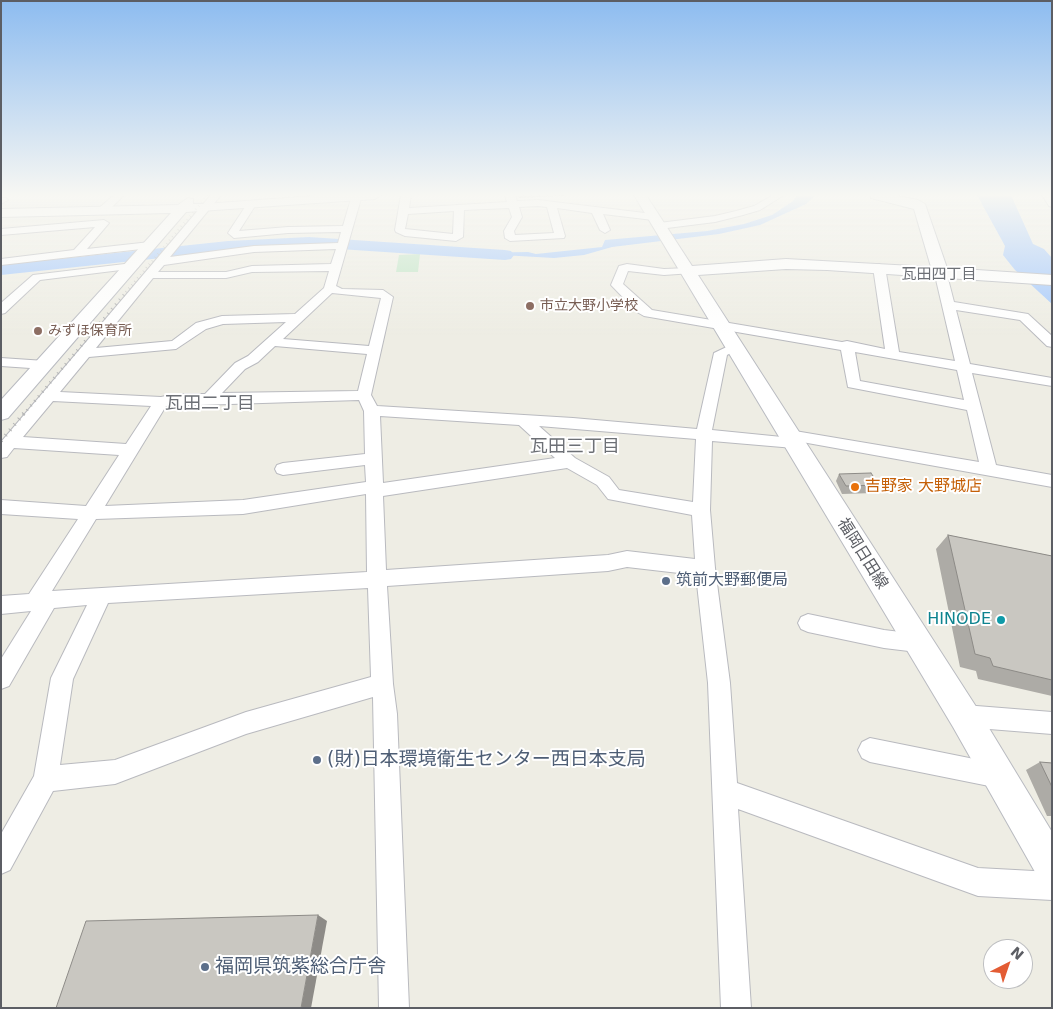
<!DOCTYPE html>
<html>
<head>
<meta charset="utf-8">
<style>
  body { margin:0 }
  #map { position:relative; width:1053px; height:1009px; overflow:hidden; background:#eeede4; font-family:"DejaVu Sans",sans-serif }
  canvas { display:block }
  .frame { position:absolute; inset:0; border:2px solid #5c5e64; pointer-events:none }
  .north { position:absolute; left:983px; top:939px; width:50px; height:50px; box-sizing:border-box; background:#fff; border:1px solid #bebfc1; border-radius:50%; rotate:41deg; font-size:14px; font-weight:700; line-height:20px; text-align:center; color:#5c5e64 }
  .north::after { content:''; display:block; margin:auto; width:18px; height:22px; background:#e35c34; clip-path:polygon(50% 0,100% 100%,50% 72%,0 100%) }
</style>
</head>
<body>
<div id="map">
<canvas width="1053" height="1009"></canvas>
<div class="frame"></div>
<div class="north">N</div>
</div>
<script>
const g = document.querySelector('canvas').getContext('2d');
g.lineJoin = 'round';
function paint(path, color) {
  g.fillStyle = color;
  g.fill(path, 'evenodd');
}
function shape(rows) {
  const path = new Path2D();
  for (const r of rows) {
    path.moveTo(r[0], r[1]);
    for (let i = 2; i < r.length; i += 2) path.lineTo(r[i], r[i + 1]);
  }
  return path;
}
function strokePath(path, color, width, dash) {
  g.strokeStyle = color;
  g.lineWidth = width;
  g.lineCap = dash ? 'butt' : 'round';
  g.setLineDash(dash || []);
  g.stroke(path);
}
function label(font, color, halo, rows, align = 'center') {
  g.font = font + ' "DejaVu Sans","Noto Sans JP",sans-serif';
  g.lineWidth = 4;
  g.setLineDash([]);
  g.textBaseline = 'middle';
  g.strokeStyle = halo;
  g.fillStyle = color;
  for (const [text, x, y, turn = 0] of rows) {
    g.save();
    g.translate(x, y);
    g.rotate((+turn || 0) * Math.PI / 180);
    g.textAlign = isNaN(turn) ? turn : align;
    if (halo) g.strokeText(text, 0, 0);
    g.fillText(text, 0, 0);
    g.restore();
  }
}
const green = shape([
  [420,254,418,272,396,272,399,255]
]);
const water = shape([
  [797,195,816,195,806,204,760,225,719,234,612,247,584,255,554,258,465,253,528,252,536,254,602,247,605,240,707,231,744,224,772,215,793,201],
  [977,195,1011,195,1033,244,1044,249,1052,258,1052,304,1015,270,1003,255,1005,246]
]);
const river = shape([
  [309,237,505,250,511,251,514,255,511,259,505,260,309,247,228,251,1,275,1,265,228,241,309,237]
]);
const street = shape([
  [114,195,124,195,106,213,98,213,98,209,114,195],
  [211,195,221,195,170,257,254,246,338,243,341,232,288,233,234,238,228,233,247,204,250,203,255,206,239,231,288,227,343,226,352,195,362,195,336,286,342,289,383,290,393,297,371,395,377,406,573,418,697,429,714,353,735,343,742,347,727,355,712,430,782,437,783,431,789,430,979,462,967,410,848,387,841,350,644,316,637,312,611,285,619,266,627,264,664,269,688,268,694,271,692,273,664,275,628,271,623,284,652,310,842,342,847,341,885,349,873,267,879,264,885,267,899,352,955,361,934,271,936,269,944,269,946,271,954,302,1028,314,1052,336,1052,347,1047,346,1020,320,956,310,970,364,1052,378,1052,386,972,373,996,465,1052,475,1052,487,802,442,800,447,794,448,712,441,710,510,715,568,730,683,737,783,978,868,1052,872,1052,900,978,896,738,809,751,1008,721,1008,708,683,696,575,627,567,608,571,387,586,393,684,397,714,409,1008,379,1008,373,697,246,734,115,784,53,791,10,870,1,874,1,834,34,776,51,678,87,605,54,608,9,686,1,689,1,659,31,611,1,614,1,596,29,594,78,519,1,514,1,500,86,506,119,455,14,448,7,457,1,458,1,442,211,195],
  [336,249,331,264,252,266,226,272,158,272,164,265,254,252,336,249],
  [329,271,324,288,295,314,222,316,196,323,172,341,96,348,153,278,226,278,252,272,329,271],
  [332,293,381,298,369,346,283,339,332,293],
  [286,322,248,356,235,363,205,394,175,394,161,397,60,392,89,357,176,349,206,329,223,324,286,322],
  [275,346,367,354,358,391,222,393,245,369,258,362,275,346],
  [855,352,957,370,964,400,860,381,855,352],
  [359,400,364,411,365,454,283,463,277,465,275,469,277,473,283,475,365,465,366,482,243,500,105,506,166,406,359,400],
  [53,401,151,406,126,444,23,437,53,401],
  [380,416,519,425,555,458,383,483,380,416],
  [539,426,696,439,693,502,619,490,609,477,575,458,539,426],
  [567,468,597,485,608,499,692,515,695,559,627,551,608,555,386,570,383,496,567,468],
  [366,494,367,572,52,591,96,519,243,514,366,494],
  [368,588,371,677,246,712,115,760,60,765,73,679,108,603,368,588],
  [401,195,411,195,409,208,507,202,505,195,515,195,517,201,538,200,653,214,658,217,653,220,603,214,610,230,605,233,600,230,592,213,557,208,565,236,564,238,510,241,505,238,504,231,512,217,509,208,464,210,463,237,456,241,405,236,396,232,395,230,401,195],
  [538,206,547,207,554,233,515,235,514,231,522,217,519,207,538,206],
  [454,211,453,234,405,229,408,214,454,211],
  [773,195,784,195,760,210,743,215,715,222,659,229,654,226,659,223,715,216,736,211,754,206,773,195],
  [1042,195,1052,195,1052,207,1049,206,1042,195],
  [1,198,6,198,8,200,1,204,1,198],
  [104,220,109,223,87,249,150,242,155,245,150,248,1,265,1,259,74,250,95,227,1,235,1,229,104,220],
  [133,263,139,266,137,268,40,280,5,313,1,314,1,303,33,275,133,263],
  [1,358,45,361,52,365,45,369,1,366,1,358],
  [808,614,884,630,917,634,924,636,928,643,924,650,917,652,884,648,808,632,801,629,798,623,801,617,808,614],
  [964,705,1052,712,1052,734,964,727,956,724,953,716,956,708,964,705],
  [870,738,999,764,1008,767,1011,776,1008,785,999,788,870,762,862,758,858,750,862,742,870,738]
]);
const secondary = shape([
  [327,195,381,195,375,199,186,212,8,418,1,420,1,400,171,213,1,217,1,209,178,205,188,198,193,199,193,204,204,204,327,195],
  [634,195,646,195,692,266,786,259,931,267,914,209,871,198,870,195,893,195,918,200,925,204,947,268,1052,275,1052,285,827,270,786,269,698,275,975,705,1052,832,1052,884,1039,879,953,727,634,195]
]);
const railFar2 = shape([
  [126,292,208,195]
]);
const railFar1 = shape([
  [23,415,127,291]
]);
const rail = shape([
  [1,441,24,413]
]);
const wall = shape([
  [518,195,574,195,519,198],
  [839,474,879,485,874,493,842,494,836,481],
  [948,535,1052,556,1052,696,978,679,976,671,960,667,936,549],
  [1040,762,1052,763,1052,816,1047,816,1026,770]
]);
const shadedWall = shape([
  [318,915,327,921,311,1008,301,1008]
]);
const building = shape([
  [871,473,879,485,846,486,839,474,871,473],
  [948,535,1052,556,1052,680,993,666,990,658,975,654,948,535],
  [1040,762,1052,763,1052,787,1040,762],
  [318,915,301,1008,56,1008,86,921,318,915]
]);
const markers = [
  [530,306,5,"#8d6e63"],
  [38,331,5,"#8d6e63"],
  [855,487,5,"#e8710a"],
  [666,581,5,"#5c6f8a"],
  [1001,620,5,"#0f9aa8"],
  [317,760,5,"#5c6f8a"],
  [205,967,5,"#5c6f8a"]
];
const farEducationnames = [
  ["市立大野小学校",540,306],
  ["みずほ保育所",48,331]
];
const farNeighbourhoodnames = [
  ["瓦田四丁目",939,275]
];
const foodNames = [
  ["吉野家 大野城店",865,487]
];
const streetNames = [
  ["福岡日田線",862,554,58]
];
const serviceNames = [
  ["筑前大野郵便局",676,581]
];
const cultureNames = [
  ["HINODE",991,620]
];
const neighbourhoodNames = [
  ["瓦田二丁目",210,404],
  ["瓦田三丁目",575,447]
];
const nearServicenames = [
  ["(財)日本環境衛生センター西日本支局",327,760],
  ["福岡県筑紫総合庁舎",215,967]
];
paint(green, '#c1e5c6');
paint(water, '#a5c9fc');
paint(river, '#a5c9fc');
strokePath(street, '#b9babf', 2);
strokePath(secondary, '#b9bbc1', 2);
paint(street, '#fff');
paint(secondary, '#fff');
strokePath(railFar2, '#b4b5b5', 2.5, [0.5, 4]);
strokePath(railFar1, '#b4b5b5', 3, [1, 5]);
strokePath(rail, '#b4b5b5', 4, [1, 6]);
paint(wall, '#adaba6');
paint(shadedWall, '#8d8b87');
paint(building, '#c9c7c1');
strokePath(building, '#8d8b87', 1);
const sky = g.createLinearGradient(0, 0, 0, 336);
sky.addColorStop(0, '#8dbcf0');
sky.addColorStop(0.58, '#f7f7f3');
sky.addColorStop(1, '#f7f7f300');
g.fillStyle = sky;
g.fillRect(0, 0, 1053, 336);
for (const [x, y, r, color] of markers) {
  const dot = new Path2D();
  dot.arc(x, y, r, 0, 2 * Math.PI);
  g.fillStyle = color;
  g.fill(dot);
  strokePath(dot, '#fff', 2);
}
label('14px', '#785e54', '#fff', farEducationnames, 'left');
label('15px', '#6d7076', '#fff', farNeighbourhoodnames);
label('16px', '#c56008', '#fff', foodNames, 'left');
label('16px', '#5c5e64', '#fff', streetNames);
label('16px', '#4e5e75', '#fff', serviceNames, 'left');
label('16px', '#0d838f', '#fff', cultureNames, 'right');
label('18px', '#6d7076', '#fff', neighbourhoodNames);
label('19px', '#4e5e75', '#fff', nearServicenames, 'left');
</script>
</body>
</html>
